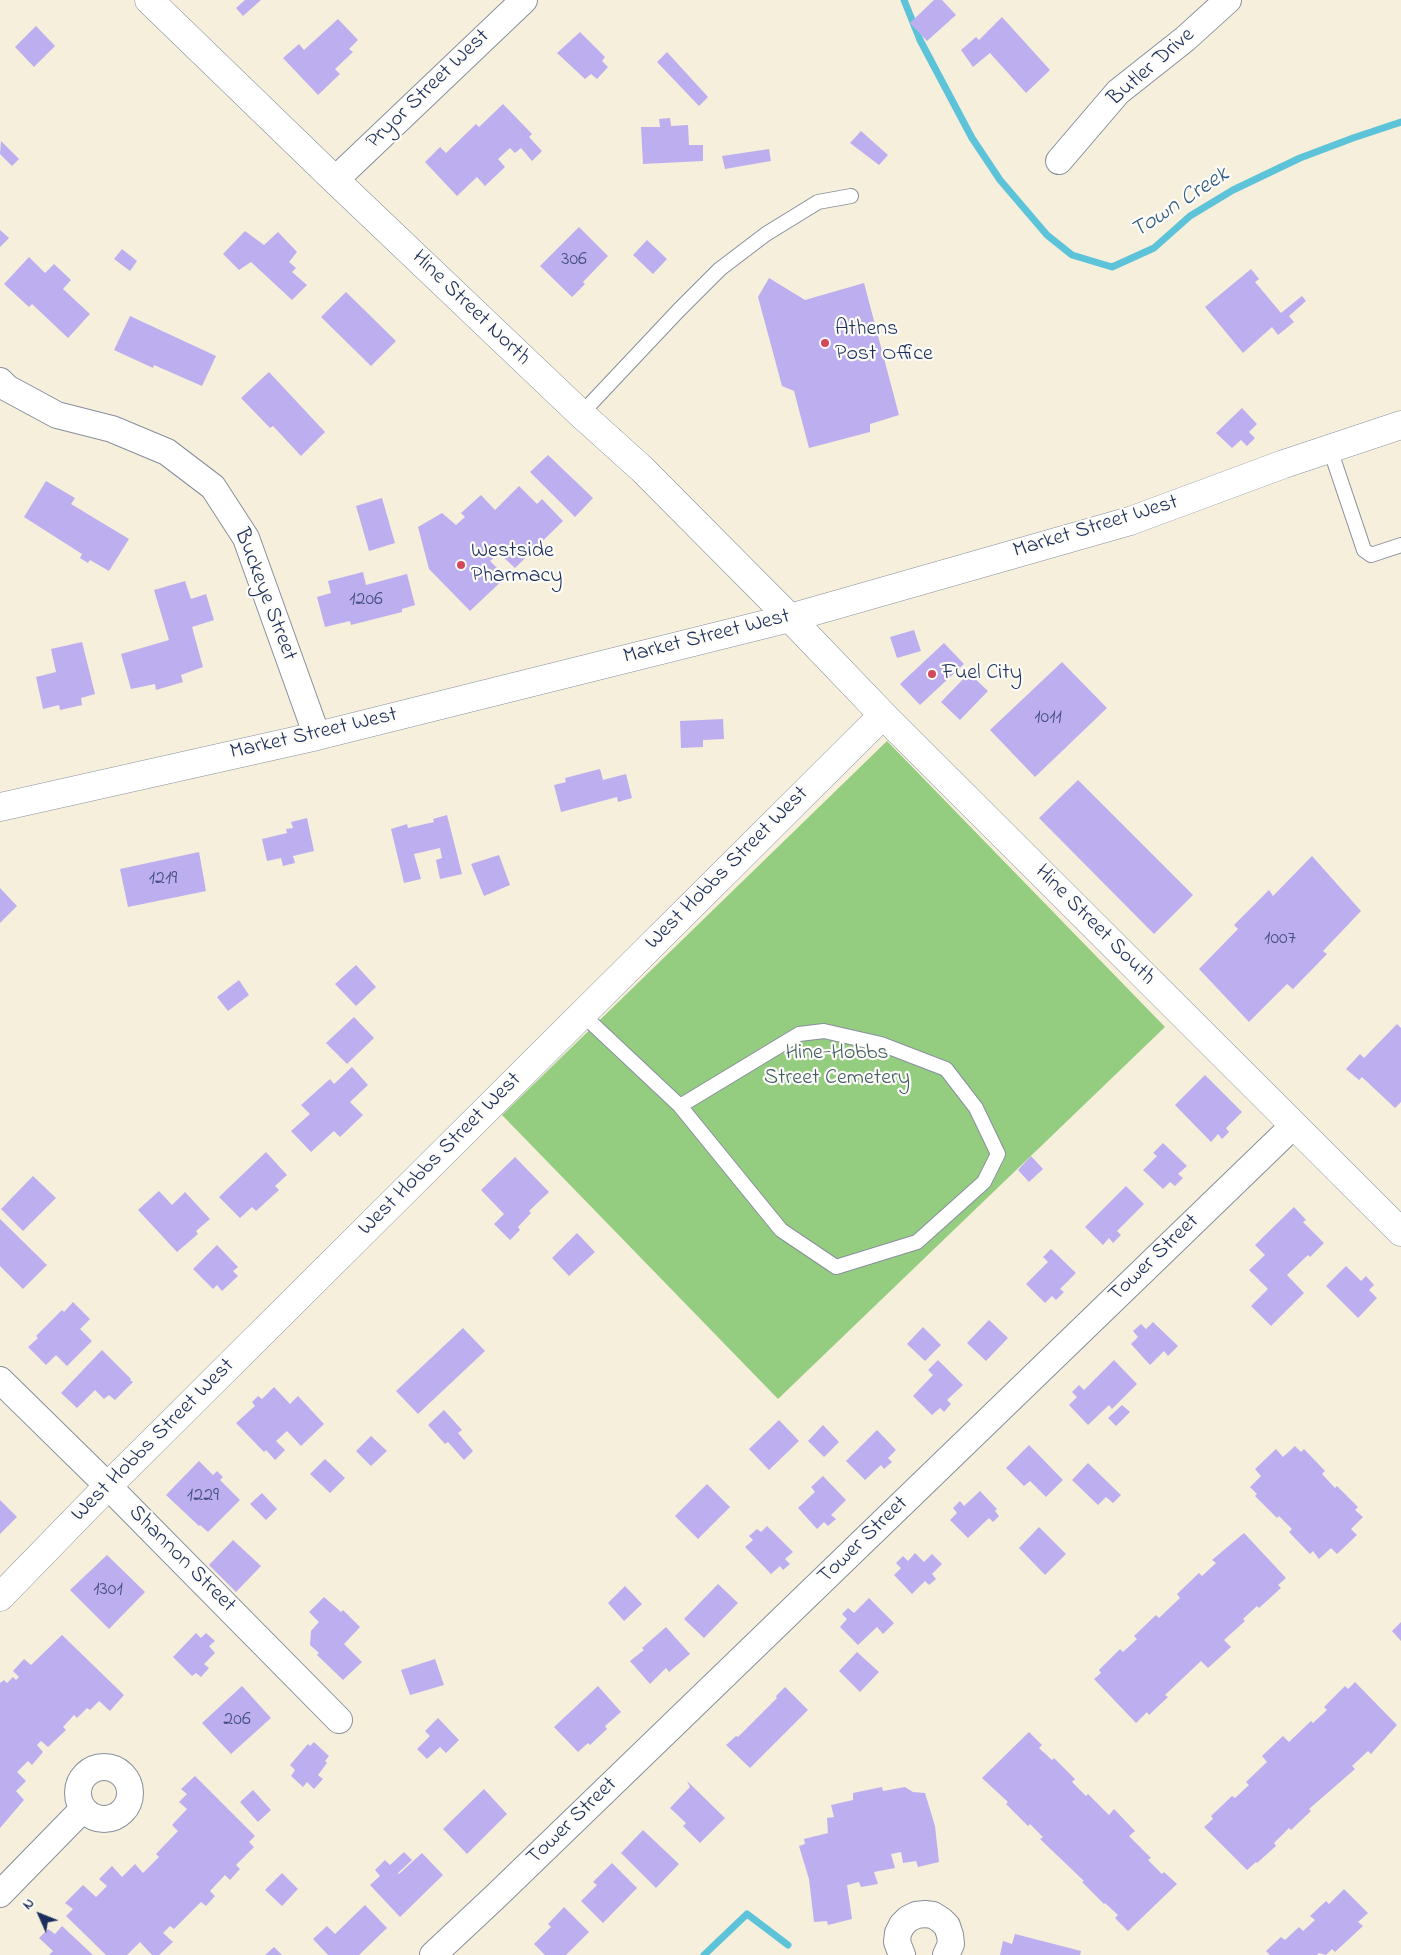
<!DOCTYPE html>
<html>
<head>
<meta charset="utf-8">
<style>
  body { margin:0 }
  #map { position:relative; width:1401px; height:1955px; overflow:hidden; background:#f5efdc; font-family:"Indie Flower",sans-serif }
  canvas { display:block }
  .north { position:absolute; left:15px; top:1890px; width:50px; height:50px; -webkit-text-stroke:4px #fdfcf7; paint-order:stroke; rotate:314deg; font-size:14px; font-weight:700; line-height:20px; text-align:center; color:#1b2f5e }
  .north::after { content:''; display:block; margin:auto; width:18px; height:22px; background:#1b2f5e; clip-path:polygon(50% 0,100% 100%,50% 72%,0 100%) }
</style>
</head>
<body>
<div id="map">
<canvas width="1401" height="1955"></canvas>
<div class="north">N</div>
</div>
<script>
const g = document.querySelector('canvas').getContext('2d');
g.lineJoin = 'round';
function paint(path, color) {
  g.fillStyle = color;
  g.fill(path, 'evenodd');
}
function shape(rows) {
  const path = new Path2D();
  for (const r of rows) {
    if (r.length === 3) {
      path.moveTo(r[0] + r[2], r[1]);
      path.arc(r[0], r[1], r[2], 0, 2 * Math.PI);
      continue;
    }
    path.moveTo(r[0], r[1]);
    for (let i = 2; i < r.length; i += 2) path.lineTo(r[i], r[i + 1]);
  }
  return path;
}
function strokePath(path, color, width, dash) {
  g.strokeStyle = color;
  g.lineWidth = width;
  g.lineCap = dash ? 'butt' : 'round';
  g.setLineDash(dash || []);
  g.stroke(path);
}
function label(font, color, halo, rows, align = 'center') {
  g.font = font + ' "Indie Flower",sans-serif';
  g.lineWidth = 4.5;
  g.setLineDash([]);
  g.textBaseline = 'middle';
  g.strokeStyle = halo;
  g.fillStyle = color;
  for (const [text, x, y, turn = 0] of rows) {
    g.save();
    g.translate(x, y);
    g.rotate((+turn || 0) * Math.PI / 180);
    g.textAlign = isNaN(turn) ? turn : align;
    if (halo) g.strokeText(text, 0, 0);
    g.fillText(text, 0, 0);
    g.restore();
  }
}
const green = shape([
  [887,741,1165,1027,778,1399,502,1115]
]);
const stream = shape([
  [904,0,920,40,972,138,1000,180,1047,235,1072,255,1112,267,1154,248,1190,216,1233,190,1300,158,1353,138,1401,122],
  [704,1955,747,1914,788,1945]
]);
const building = shape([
  [245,0,261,0,243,16,236,8],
  [934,0,942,0,956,15,927,41,910,23],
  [1002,17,1050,70,1026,93,990,53,973,67,961,50,976,37,979,40],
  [338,19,358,40,349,49,353,52,335,69,340,74,318,95,283,58,299,44,304,50],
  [36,26,55,46,34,67,15,47],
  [580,32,605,57,602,61,608,67,597,79,591,74,585,79,557,53],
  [667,52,708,97,699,106,657,62],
  [503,104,532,134,529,137,542,151,532,161,521,148,515,153,510,148,498,159,505,167,485,186,477,177,457,196,425,162,440,147,446,153,476,124,479,127],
  [670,118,671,126,688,125,689,145,703,145,703,161,643,164,641,127,660,127,659,119],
  [861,131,888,155,879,165,850,143],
  [1,141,19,159,12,166,0,154],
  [769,149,771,161,725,169,722,156],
  [579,227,608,256,583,282,585,284,572,297,540,266],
  [0,230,9,238,0,247],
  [245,231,264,245,278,232,297,252,289,262,296,268,292,272,307,285,292,300,251,262,239,270,223,254],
  [647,240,667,259,653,274,633,255],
  [122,249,137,261,130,271,114,259],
  [29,257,45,273,54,264,71,280,63,289,90,314,68,338,32,304,29,307,4,284],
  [1251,269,1259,279,1255,282,1281,313,1302,296,1306,301,1289,316,1294,322,1278,335,1272,327,1243,353,1205,307],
  [769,278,805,300,864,283,899,415,870,424,870,432,809,448,794,391,782,386,758,297],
  [346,292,396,341,371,366,321,317],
  [130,316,216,356,202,386,154,365,153,368,114,350],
  [269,372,325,432,301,456,273,426,270,428,241,398],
  [1242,408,1257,424,1249,432,1255,438,1247,446,1241,440,1232,448,1216,433],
  [548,455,593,498,575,517,530,472],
  [46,481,75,498,71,504,129,539,109,571,90,560,88,563,80,558,82,554,24,517],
  [519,486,537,504,542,499,563,521,515,568,499,553,490,561,506,577,470,611,429,569,418,527,442,513,456,525,465,517,461,513,481,495,495,510],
  [382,498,395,543,369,551,356,506],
  [363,572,366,585,407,574,415,605,402,609,402,612,351,625,350,621,325,627,317,597,331,593,328,581],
  [185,581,191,599,206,594,214,620,192,627,203,667,181,675,183,682,156,690,155,684,131,689,121,654,169,640,154,590],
  [914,630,921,651,897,658,890,637],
  [82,642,95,694,81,698,82,705,60,710,59,705,43,709,36,677,56,672,51,649],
  [944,643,964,664,920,705,900,684],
  [1062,662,1107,708,1035,777,990,730],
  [969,673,988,691,960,720,941,702],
  [723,719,724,739,703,740,703,747,681,748,680,721],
  [600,769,603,780,626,774,632,798,618,802,617,797,561,812,554,785,566,782,565,778],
  [1078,780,1193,895,1154,934,1039,818],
  [447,815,462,874,440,879,436,860,442,858,440,848,414,854,421,879,404,883,391,829,407,824,408,828,434,822,433,819],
  [307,818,314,851,293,856,295,863,283,866,281,858,267,861,262,839,287,833,286,829,293,828,291,822],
  [199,852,206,891,128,907,120,869],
  [499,855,510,885,484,896,471,864],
  [1312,856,1361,911,1323,951,1327,954,1293,989,1287,984,1249,1022,1199,969,1238,929,1234,925,1269,890,1273,896],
  [0,888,17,906,0,923],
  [356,965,376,987,356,1006,335,984],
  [239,980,249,995,228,1011,217,997],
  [354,1017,374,1038,347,1064,326,1043],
  [1397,1024,1401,1028,1401,1102,1395,1108,1362,1077,1359,1080,1346,1069,1360,1054,1364,1058],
  [352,1067,368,1085,350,1102,363,1115,340,1137,334,1131,311,1152,291,1131,310,1114,301,1105,330,1079,334,1084],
  [1205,1075,1242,1112,1226,1128,1229,1132,1222,1139,1218,1134,1211,1142,1175,1105],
  [1163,1143,1187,1166,1178,1174,1183,1178,1175,1186,1170,1182,1163,1189,1143,1170,1157,1156,1153,1153],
  [266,1152,287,1175,275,1186,279,1190,256,1211,252,1207,240,1218,219,1197],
  [1031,1156,1043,1169,1029,1182,1018,1170],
  [515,1157,549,1192,529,1211,531,1213,518,1227,520,1230,510,1240,494,1224,504,1214,481,1190],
  [33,1176,56,1198,23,1231,1,1209],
  [1126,1186,1144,1204,1117,1231,1121,1235,1113,1243,1109,1238,1103,1245,1085,1227],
  [159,1191,172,1205,185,1192,210,1219,196,1231,198,1234,177,1252,138,1210],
  [1294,1207,1306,1220,1303,1222,1324,1243,1310,1257,1308,1255,1287,1275,1304,1293,1271,1326,1251,1306,1268,1289,1249,1270,1265,1255,1255,1245],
  [0,1219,47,1265,23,1289,0,1266],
  [577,1233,595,1252,569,1276,552,1258],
  [217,1245,238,1267,233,1271,238,1276,222,1291,217,1285,213,1289,193,1269],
  [1051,1249,1076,1273,1060,1289,1064,1292,1056,1300,1052,1296,1045,1303,1026,1284,1048,1262,1043,1257],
  [1346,1266,1361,1281,1366,1276,1374,1285,1369,1290,1377,1298,1358,1318,1326,1286],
  [73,1302,90,1319,80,1329,92,1341,67,1366,56,1355,46,1365,28,1347,38,1338,36,1336,62,1310,64,1312],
  [989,1320,1008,1338,986,1361,967,1343],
  [1153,1322,1178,1346,1168,1356,1164,1351,1150,1365,1131,1344,1138,1337,1133,1331,1141,1324,1146,1329],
  [923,1327,941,1345,925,1361,907,1344],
  [463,1328,485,1351,418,1414,396,1391],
  [102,1350,131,1379,130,1380,133,1382,115,1400,109,1395,104,1399,95,1390,77,1408,61,1393],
  [938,1360,963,1385,947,1400,951,1404,944,1412,940,1408,932,1415,913,1396,933,1375,928,1370],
  [1114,1360,1137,1384,1112,1409,1109,1405,1088,1425,1069,1405,1077,1397,1072,1392,1079,1385,1084,1390],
  [274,1387,290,1404,298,1396,324,1424,301,1446,287,1431,276,1441,285,1450,275,1460,266,1450,264,1452,236,1423,255,1406,252,1402,258,1396,262,1399],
  [1122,1405,1130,1412,1116,1426,1108,1418],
  [444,1410,462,1430,458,1433,473,1451,464,1460,448,1442,445,1444,428,1425],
  [779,1420,799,1441,769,1470,749,1449],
  [823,1425,839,1442,824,1457,808,1441],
  [877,1430,896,1450,888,1458,892,1462,884,1469,881,1465,865,1480,846,1461],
  [371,1436,387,1451,371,1466,356,1451],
  [1029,1445,1063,1480,1046,1497,1030,1481,1024,1486,1006,1468],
  [1295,1446,1301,1452,1304,1449,1325,1471,1322,1474,1335,1488,1337,1486,1358,1507,1355,1510,1363,1517,1351,1529,1357,1535,1337,1554,1331,1548,1319,1559,1313,1551,1310,1554,1289,1532,1292,1529,1279,1516,1277,1518,1255,1496,1257,1494,1250,1487,1261,1476,1255,1469,1276,1449,1283,1457],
  [325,1459,345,1478,330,1493,310,1474],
  [199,1461,213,1475,217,1471,223,1477,220,1480,240,1500,208,1532,200,1525,199,1526,166,1495],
  [1088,1463,1121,1495,1113,1503,1106,1497,1098,1505,1072,1480],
  [823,1476,846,1500,831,1515,836,1519,828,1526,824,1522,817,1529,798,1508,815,1492,811,1487],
  [707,1484,730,1507,698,1539,675,1516],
  [980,1491,997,1509,995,1511,999,1516,993,1522,989,1518,968,1538,950,1520,957,1513,953,1508,960,1501,964,1506],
  [262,1493,277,1509,266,1520,250,1504],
  [0,1500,17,1517,0,1534],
  [767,1526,793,1552,785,1559,790,1564,783,1570,780,1566,771,1574,745,1547,753,1540,749,1536,757,1529,761,1532],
  [1039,1527,1066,1554,1045,1575,1019,1548],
  [1244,1533,1286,1578,1278,1585,1281,1588,1259,1608,1257,1606,1243,1619,1245,1621,1224,1640,1231,1647,1208,1668,1201,1661,1165,1695,1168,1697,1149,1715,1147,1712,1136,1723,1094,1679,1101,1673,1099,1670,1120,1649,1123,1652,1137,1639,1134,1636,1156,1615,1159,1618,1180,1598,1177,1594,1199,1573,1202,1576,1216,1563,1212,1560],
  [233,1540,261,1566,236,1592,209,1565],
  [915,1553,924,1562,932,1554,942,1564,932,1574,936,1579,929,1585,925,1581,912,1594,894,1575,901,1568,896,1563,903,1556,908,1561],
  [107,1555,145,1592,109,1629,70,1590],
  [718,1584,738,1603,704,1638,684,1619],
  [625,1586,642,1604,624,1621,608,1603],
  [324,1597,341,1612,343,1610,360,1627,344,1644,362,1662,343,1680,317,1655,319,1653,310,1645,311,1631,319,1622,309,1612],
  [869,1598,894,1623,883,1634,877,1627,858,1645,840,1627,847,1619,842,1614,848,1608,854,1613],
  [1401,1622,1401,1641,1392,1631],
  [666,1627,690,1654,669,1672,666,1668,650,1684,630,1661,644,1650,642,1648],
  [196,1633,201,1638,206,1633,215,1641,209,1646,215,1653,204,1664,209,1668,201,1677,196,1673,192,1676,173,1657],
  [62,1635,124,1695,110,1711,99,1701,90,1710,87,1708,77,1718,74,1715,63,1727,66,1730,48,1747,41,1741,37,1745,43,1752,32,1765,28,1761,17,1772,26,1781,16,1791,24,1800,0,1828,0,1683,4,1680,7,1683,13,1677,16,1680,19,1677,13,1671,24,1659,31,1665],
  [857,1652,879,1672,860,1692,839,1671],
  [435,1659,444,1685,410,1695,401,1670],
  [1355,1682,1397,1725,1371,1754,1368,1751,1352,1766,1355,1769,1309,1809,1311,1811,1291,1830,1289,1828,1274,1843,1276,1846,1257,1863,1256,1862,1247,1870,1204,1827,1213,1819,1211,1816,1232,1796,1235,1798,1249,1785,1246,1782,1267,1762,1262,1756,1283,1736,1289,1742,1311,1721,1313,1723,1327,1710,1324,1707,1345,1686,1348,1689],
  [242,1686,271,1718,231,1754,202,1723],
  [598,1686,621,1712,605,1726,607,1729,590,1745,588,1743,578,1752,554,1727],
  [785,1687,808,1710,750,1768,726,1745,736,1736,738,1737,777,1698,776,1696],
  [438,1718,459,1740,446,1753,440,1747,427,1759,417,1749,430,1736,425,1731],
  [1029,1732,1042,1745,1039,1748,1052,1760,1054,1758,1075,1779,1072,1782,1086,1796,1088,1794,1109,1815,1114,1809,1135,1831,1129,1836,1151,1858,1148,1860,1162,1874,1164,1872,1177,1884,1128,1931,1115,1918,1118,1915,1105,1903,1104,1904,1082,1882,1084,1881,1040,1839,1043,1837,1030,1824,1028,1826,1006,1804,1008,1802,982,1778],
  [314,1742,329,1756,325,1761,327,1763,318,1775,323,1779,314,1789,307,1782,303,1787,291,1776,295,1770,290,1765,308,1744,310,1746],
  [195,1776,255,1836,249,1842,254,1847,236,1865,240,1869,230,1880,225,1875,210,1891,215,1896,206,1906,201,1902,174,1929,170,1926,163,1933,173,1942,159,1955,152,1955,140,1942,127,1955,106,1955,66,1916,73,1909,65,1903,83,1885,96,1897,107,1886,99,1879,112,1866,122,1877,135,1864,143,1873,159,1857,156,1854,178,1831,172,1825,187,1809,179,1802,187,1794,181,1789],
  [687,1781,725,1818,700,1843,683,1826,686,1823,670,1808,690,1787],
  [882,1787,883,1791,905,1787,913,1792,925,1793,935,1826,939,1862,918,1867,916,1861,903,1863,901,1852,891,1854,895,1868,874,1872,878,1884,861,1887,859,1882,847,1885,852,1919,828,1925,827,1921,814,1922,809,1879,799,1846,805,1844,804,1839,828,1833,827,1818,834,1817,831,1805,853,1800,853,1793],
  [484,1789,507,1814,467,1854,443,1829],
  [253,1790,271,1810,258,1822,240,1802],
  [643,1830,679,1864,656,1888,621,1853],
  [404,1852,412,1860,398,1873,399,1874,422,1853,443,1875,400,1917,370,1885,380,1876,375,1870,385,1860,390,1865],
  [612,1863,637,1888,603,1923,581,1901,597,1885,593,1882],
  [282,1873,298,1889,282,1906,265,1890],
  [1344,1889,1368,1913,1358,1922,1363,1926,1335,1952,1332,1949,1326,1955,1319,1953,1317,1955,1270,1955,1266,1951,1281,1937,1285,1940,1299,1927,1303,1931,1315,1920,1310,1916,1326,1901,1329,1904],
  [365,1905,387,1928,359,1955,328,1955,313,1939,327,1926,335,1934],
  [564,1907,589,1932,566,1955,545,1955,534,1944,551,1927,548,1924],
  [62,1926,93,1955,49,1955,53,1951,39,1938,48,1929,55,1934],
  [1015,1934,1081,1951,1080,1955,1000,1955,1003,1941,1012,1944],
  [274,1947,282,1955,265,1955]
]);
const service = shape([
  [581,414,678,311,720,269,766,234,818,202,851,196],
  [1330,449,1364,550,1371,555,1401,545],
  [582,1014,680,1106,781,1230,836,1267,917,1242,984,1182,998,1154,976,1108,946,1069,881,1044,824,1031,799,1034,680,1106]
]);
const minor = shape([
  [1059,161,1118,92,1185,39,1228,0],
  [335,180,524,0],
  [0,381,7,388,57,415,112,429,167,452,213,487,246,538,317,736],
  [0,1380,108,1486,339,1720],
  [104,1793,26],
  [0,1894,83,1809],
  [433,1955,496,1896,1294,1125],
  [902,1955,897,1942,898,1933,902,1925,908,1919,916,1915,925,1914,933,1915,941,1920,947,1926,950,1935,951,1944,946,1955]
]);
const tertiary = shape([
  [149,0,335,180,581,414,642,469,790,618,883,715,1401,1232],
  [0,1597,108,1486,883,715]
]);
const secondary = shape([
  [0,807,317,736,790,618,1130,521,1284,464,1401,425]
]);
const markers = [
  [825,343,5,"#d1495b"],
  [461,565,5,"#d1495b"],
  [932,674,5,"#d1495b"]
];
const numberNames = [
  ["306",574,261],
  ["1206",366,601],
  ["1011",1048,719],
  ["1219",163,880],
  ["1007",1280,940],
  ["1229",203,1497],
  ["1301",108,1591],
  ["206",237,1721]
];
const streetNames = [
  ["Butler Drive",1152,68,-41],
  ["Pryor Street West",429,90,-44],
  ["Hine Street North",470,309,44],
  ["Market Street West",1096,528,-17],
  ["Buckeye Street",264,595,69],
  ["Market Street West",707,638,-14],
  ["Market Street West",314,735,-13],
  ["West Hobbs Street West",728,869,-45],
  ["Hine Street South",1094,926,45],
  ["West Hobbs Street West",441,1155,-45],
  ["Tower Street",1155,1259,-44],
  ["West Hobbs Street West",154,1441,-45],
  ["Tower Street",864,1541,-44],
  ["Shannon Street",181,1560,45],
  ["Tower Street",573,1822,-44]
];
const poiNames = [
  ["Athens",835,330],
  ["Post Office",835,355],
  ["Westside",471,552],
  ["Pharmacy",471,577],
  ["Fuel City",942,674]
];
const parkNames = [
  ["Hine-Hobbs",837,1054],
  ["Street Cemetery",837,1079]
];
const waterNames = [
  ["Town Creek",1181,204,-33]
];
paint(green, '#95cd80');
strokePath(stream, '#5cc3d9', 7);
paint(building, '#bdafef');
strokePath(service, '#888f9d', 16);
strokePath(minor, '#888f9d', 28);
strokePath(tertiary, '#888f9d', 29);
strokePath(secondary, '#888f9d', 29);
strokePath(service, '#fff', 14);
strokePath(minor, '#fff', 26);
strokePath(tertiary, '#fff', 28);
strokePath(secondary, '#fff', 28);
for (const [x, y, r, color] of markers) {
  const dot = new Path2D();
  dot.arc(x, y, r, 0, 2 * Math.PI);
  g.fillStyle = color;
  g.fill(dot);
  strokePath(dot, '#fdfcf7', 2);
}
label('20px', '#444f82', null, numberNames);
label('22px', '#1b2f5e', '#fdfcf7', streetNames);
label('22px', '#1b2f5e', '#fdfcf7', poiNames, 'left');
label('22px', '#405e68', '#fdfcf7', parkNames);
label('italic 24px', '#2e5b83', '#fdfcf7', waterNames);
</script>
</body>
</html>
